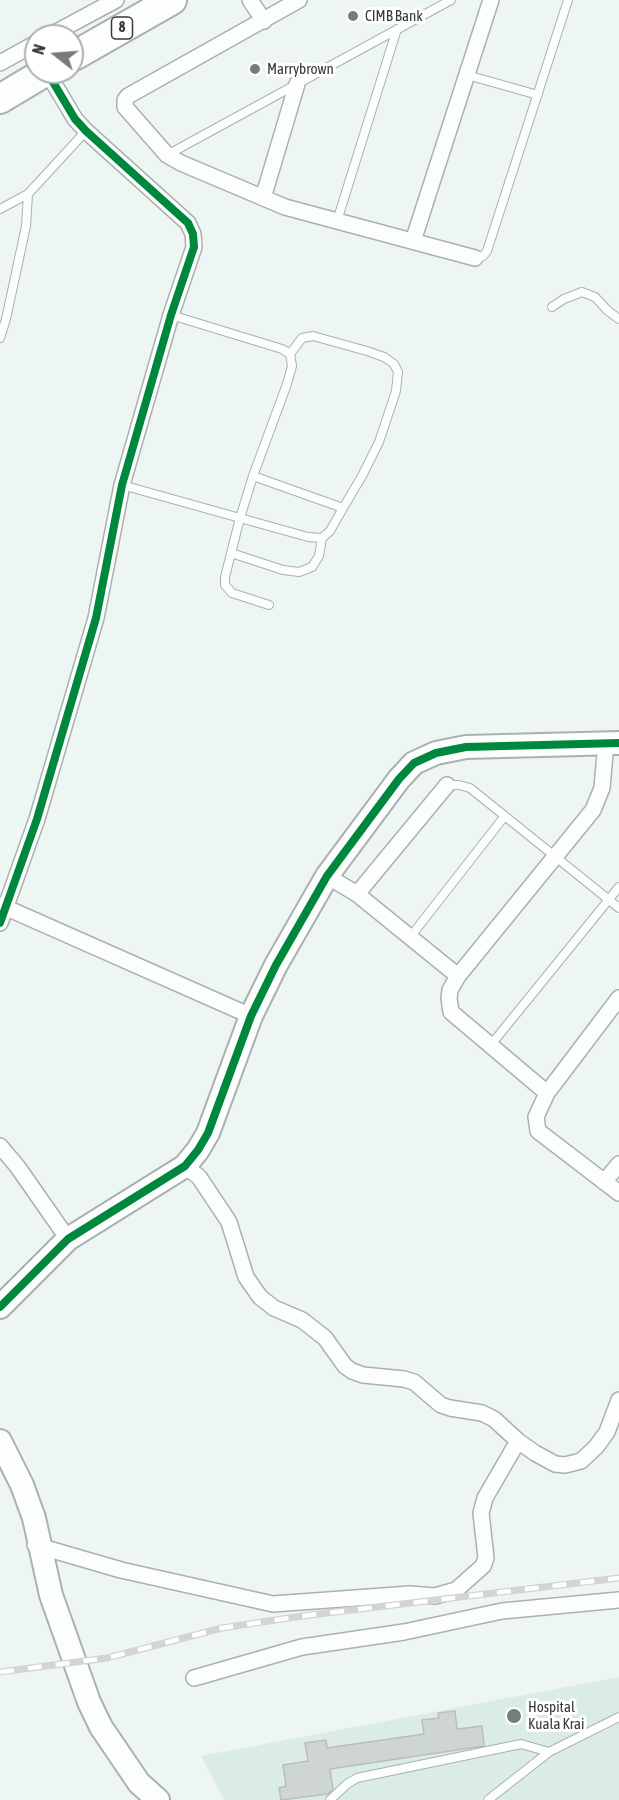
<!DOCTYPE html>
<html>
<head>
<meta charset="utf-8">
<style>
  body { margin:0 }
  #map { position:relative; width:619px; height:1800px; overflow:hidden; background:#eef6f3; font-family:"Asap Condensed",sans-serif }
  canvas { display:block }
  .north { position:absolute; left:24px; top:24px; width:60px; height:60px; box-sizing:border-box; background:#fff; border:2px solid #aeb0af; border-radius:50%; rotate:287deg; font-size:16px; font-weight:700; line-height:24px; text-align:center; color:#343a38 }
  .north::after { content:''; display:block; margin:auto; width:21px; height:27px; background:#757c79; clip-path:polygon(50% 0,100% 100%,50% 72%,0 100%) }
</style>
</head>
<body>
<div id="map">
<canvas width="619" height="1800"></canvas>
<div class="north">N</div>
</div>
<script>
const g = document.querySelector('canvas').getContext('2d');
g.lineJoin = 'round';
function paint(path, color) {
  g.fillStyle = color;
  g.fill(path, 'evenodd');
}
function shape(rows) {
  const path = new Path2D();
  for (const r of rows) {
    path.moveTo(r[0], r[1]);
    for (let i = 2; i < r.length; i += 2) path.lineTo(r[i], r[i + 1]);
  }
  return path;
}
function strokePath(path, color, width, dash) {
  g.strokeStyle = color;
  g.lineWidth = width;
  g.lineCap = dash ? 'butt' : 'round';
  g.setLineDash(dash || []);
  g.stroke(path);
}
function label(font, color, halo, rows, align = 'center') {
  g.font = font + ' "Asap Condensed",sans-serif';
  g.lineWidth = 6;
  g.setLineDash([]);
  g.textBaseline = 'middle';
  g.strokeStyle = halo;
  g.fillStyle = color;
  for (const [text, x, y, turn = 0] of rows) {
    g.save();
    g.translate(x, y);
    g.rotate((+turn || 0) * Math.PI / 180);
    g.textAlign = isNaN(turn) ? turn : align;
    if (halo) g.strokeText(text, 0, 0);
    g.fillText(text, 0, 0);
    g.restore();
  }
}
const built = shape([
  [619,1677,619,1800,224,1800,201,1756]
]);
const building = shape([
  [455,1711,457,1729,482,1726,484,1746,330,1769,333,1789,328,1794,281,1800,279,1788,286,1786,283,1765,308,1761,305,1743,326,1740,327,1748,424,1734,422,1720,439,1718,438,1713,455,1711]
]);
const lane = shape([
  [467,75,538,95],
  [167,155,451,0],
  [0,209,28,194,86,131],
  [337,221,397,29],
  [475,258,483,256,487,251,568,0],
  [552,307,564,299,582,292,595,297,608,311,619,319],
  [171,315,282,349,290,354],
  [0,338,6,319,26,226,28,194],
  [253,476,343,508,362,476,379,442,396,391,398,372,394,364,384,357,367,351,313,336,302,338,290,354,292,366,287,384,253,476,240,518,225,577,225,585,232,593,269,605],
  [122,485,308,537,322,538,330,531,343,508],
  [231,553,283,570,299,572,312,567,319,556,322,538],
  [447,785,459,785,470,788,619,908],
  [411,936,504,817],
  [490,1046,619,887],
  [330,1800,347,1784,357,1778,521,1744,549,1752,619,1717],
  [488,1800,549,1752]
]);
const street = shape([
  [250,0,264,21],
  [299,0,128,96,125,100,125,107,167,155,181,163,285,207,475,258],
  [49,36,116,0],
  [0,63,36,43],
  [263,198,297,84],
  [413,241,491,0],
  [606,742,602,788,593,810,458,976,450,990,449,998,451,1012,547,1093,619,998],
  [327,876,357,894,458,976],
  [357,894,447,785],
  [0,905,251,1016],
  [0,923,37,819,96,618,122,485,171,315,194,247,193,234,188,223,86,131,75,119,47,72],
  [547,1093,536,1117,538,1131,619,1193],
  [0,1146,17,1166,68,1239],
  [185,1166,199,1177,229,1222,246,1277,260,1297,274,1308,302,1320,325,1338,345,1366,352,1371,363,1375,404,1379,414,1382,441,1405,450,1408,482,1413,494,1419,518,1441,535,1453,555,1464,565,1465,581,1461,596,1447,607,1432,619,1400],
  [604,1182,619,1164],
  [35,1545,121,1570,273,1604,410,1594,435,1596,456,1590,483,1566,486,1558,481,1513,485,1498,518,1441],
  [194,1678,302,1647,404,1632,502,1611,619,1600]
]);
const secondary = shape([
  [0,1307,68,1239,185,1166,198,1150,208,1133,251,1016,276,965,327,876,399,779,414,763,436,753,466,747,619,743],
  [0,1441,22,1485,34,1518,51,1595,89,1702,101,1727,139,1783,158,1800]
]);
const highway = shape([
  [72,57,172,0],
  [0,99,45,72]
]);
const rail = shape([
  [0,1672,107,1658,222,1628,302,1616,619,1578]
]);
const cycleway = shape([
  [0,923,37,819,96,618,122,485,171,315,194,247,193,234,188,223,86,131,75,119,47,72],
  [0,1307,68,1239,185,1166,198,1150,208,1133,251,1016,276,965,327,876,399,779,414,763,436,753,466,747,619,743]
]);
const markers = [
  [353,16,6,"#757c79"],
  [255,69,6,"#757c79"],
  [514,1716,8,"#757c79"]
];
const shields = [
  [122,28,21]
];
const shieldNames = [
  ["8",122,28]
];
const poiNames = [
  ["CIMB Bank",365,16],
  ["Marrybrown",267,69],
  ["Hospital",528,1707],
  ["Kuala Krai",528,1724]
];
paint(built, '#dbece6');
paint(building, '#cfd5d3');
strokePath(building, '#b8bebc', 1.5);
strokePath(lane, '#aab1ae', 10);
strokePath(street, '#aab1ae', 18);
strokePath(secondary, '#aab1ae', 26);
strokePath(highway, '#aab1ae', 32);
strokePath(lane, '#fcfefd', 8);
strokePath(street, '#fcfefd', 15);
strokePath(secondary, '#fcfefd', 22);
strokePath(highway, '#fcfefd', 28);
strokePath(rail, '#d2d5d4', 7);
strokePath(rail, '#fff', 4.5, [14]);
strokePath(cycleway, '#00873e', 8);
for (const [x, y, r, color] of markers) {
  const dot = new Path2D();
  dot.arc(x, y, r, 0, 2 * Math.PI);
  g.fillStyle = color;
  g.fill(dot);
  strokePath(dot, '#fff', 2);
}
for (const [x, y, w] of shields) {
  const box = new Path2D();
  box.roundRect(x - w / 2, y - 11, w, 22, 4.5);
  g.fillStyle = '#fff';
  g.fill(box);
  strokePath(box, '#343a38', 1.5);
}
label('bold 14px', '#343a38', null, shieldNames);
label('15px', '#343a38', '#fff', poiNames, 'left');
</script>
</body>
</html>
